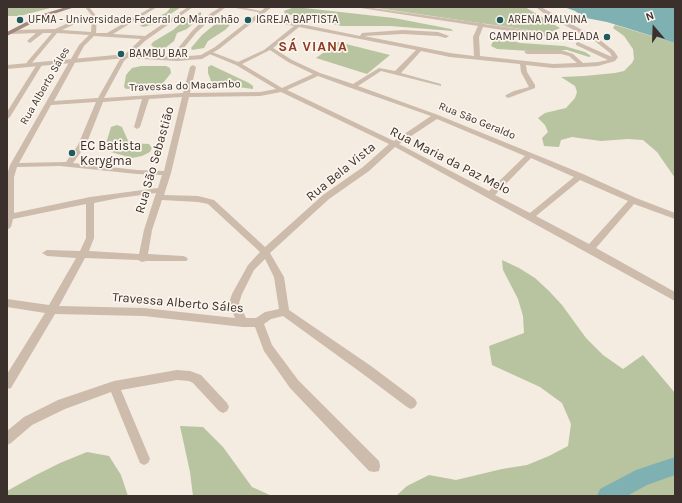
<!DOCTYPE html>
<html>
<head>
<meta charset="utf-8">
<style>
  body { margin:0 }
  #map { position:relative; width:682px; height:503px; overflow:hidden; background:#f4ebe1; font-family:Karla,sans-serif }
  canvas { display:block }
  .frame { position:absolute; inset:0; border:8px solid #3b302b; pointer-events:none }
  .north { position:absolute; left:634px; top:8px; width:40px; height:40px; -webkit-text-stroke:3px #fbf5ee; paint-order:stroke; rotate:341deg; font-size:11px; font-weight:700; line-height:16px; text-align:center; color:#3b302b }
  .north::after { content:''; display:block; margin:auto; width:14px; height:18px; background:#3b302b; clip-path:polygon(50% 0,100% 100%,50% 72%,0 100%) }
</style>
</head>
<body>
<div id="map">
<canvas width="682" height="503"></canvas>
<div class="frame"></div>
<div class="north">N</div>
</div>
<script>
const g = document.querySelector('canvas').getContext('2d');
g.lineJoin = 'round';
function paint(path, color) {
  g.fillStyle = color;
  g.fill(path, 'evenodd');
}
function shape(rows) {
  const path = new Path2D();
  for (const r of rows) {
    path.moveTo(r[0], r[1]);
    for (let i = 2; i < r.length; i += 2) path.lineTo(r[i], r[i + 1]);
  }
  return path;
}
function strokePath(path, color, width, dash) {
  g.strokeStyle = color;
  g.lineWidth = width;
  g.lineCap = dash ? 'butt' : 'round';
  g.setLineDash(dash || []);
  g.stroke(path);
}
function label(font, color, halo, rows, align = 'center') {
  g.font = font + ' Karla,sans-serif';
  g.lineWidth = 3.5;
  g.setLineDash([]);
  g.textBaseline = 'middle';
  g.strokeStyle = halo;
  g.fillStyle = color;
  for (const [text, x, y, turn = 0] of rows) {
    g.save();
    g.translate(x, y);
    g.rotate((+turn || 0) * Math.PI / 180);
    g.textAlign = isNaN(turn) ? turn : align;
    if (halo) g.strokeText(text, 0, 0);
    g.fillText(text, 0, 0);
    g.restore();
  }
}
const green = shape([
  [7,7,54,7,20,16,7,16],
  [171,7,181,7,157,23,144,27,140,26,145,22,166,13],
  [295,7,394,18,451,29,453,31,390,26,342,26,333,24,311,17,285,14,284,11,286,10],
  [370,7,525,7,560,28,549,33],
  [201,12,201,16,198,19,187,29,177,33,174,41,165,48,156,49,151,45,153,42,173,30,187,18],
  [223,21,227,21,230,25,225,30,208,41,204,48,192,50,191,48,202,35,214,25],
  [615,25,675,43,675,178,657,152,643,140,628,139,601,141,572,137,561,140,559,147,544,146,542,138,548,132,545,125,538,118,545,113,566,108,575,98,577,92,575,86,561,77,584,76,615,73,624,71,632,63,634,59,633,49,624,36,613,28],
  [495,36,520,43,564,46,585,52,591,56,589,57,567,50,530,51,497,49,491,46],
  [338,42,390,55,367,74,316,58],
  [211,65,249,83,253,86,253,89,215,84,211,81,208,73,208,67],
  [141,66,166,66,170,68,171,73,163,83,152,87,126,89,124,87,126,75,132,68],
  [117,125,122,127,129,143,149,144,152,148,150,152,142,156,132,158,104,150,111,127],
  [502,260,519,268,535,278,549,291,562,305,586,338,603,355,623,369,643,355,675,393,675,496,396,496,407,486,429,475,456,480,502,469,527,465,549,456,568,446,571,424,562,403,540,387,492,365,489,346,524,333,523,316,518,299,503,270],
  [180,426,203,427,223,447,252,487,272,496,193,496,190,472],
  [87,452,109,456,121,475,128,496,7,496,7,491,34,476,60,463]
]);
const water = shape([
  [564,7,675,7,675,43,607,22,586,18,575,11]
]);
const river = shape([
  [675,457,675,475,647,485,627,496,597,496,600,489,636,470,675,457]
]);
const minor = shape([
  [85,7,89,7,97,17,96,33,107,33,152,7,157,7,113,34,145,36,188,7,193,7,145,41,124,61,104,98,183,93,190,67,193,65,196,67,190,93,260,92,276,89,236,65,207,53,212,52,238,62,264,50,294,26,255,18,255,16,257,16,297,23,299,23,301,24,360,36,362,33,403,30,438,32,449,36,446,38,438,36,403,34,364,36,450,53,474,56,473,37,478,26,354,7,366,7,480,23,482,23,484,24,556,34,559,36,556,38,483,27,479,37,480,56,553,64,577,63,569,56,561,54,527,54,524,52,527,50,561,50,573,54,583,63,598,62,608,60,576,45,576,43,578,42,612,57,610,53,596,42,546,15,536,7,541,7,600,40,614,51,618,57,615,61,598,66,582,67,553,68,526,65,527,72,535,85,535,88,508,98,505,96,506,95,514,91,529,87,521,72,520,64,450,57,421,51,401,73,441,84,441,86,381,71,358,86,438,115,583,174,636,198,675,213,675,219,634,204,596,248,675,292,675,301,395,147,369,171,329,199,270,253,284,277,289,310,371,366,415,399,417,403,415,407,411,409,407,407,363,374,283,316,271,319,264,324,272,345,298,380,379,461,380,466,379,471,374,472,369,471,290,388,264,351,255,327,243,327,144,316,55,314,11,388,7,389,7,374,45,313,7,307,7,299,49,305,76,258,47,256,42,253,47,250,80,251,86,238,86,204,13,219,11,227,7,230,7,175,10,165,79,45,89,35,57,33,31,64,29,65,27,64,27,62,52,33,43,33,30,43,27,41,36,33,12,34,9,32,12,30,55,29,75,20,92,16,85,7],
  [92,19,91,32,62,30,79,22,92,19],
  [299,27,416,50,395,71,379,68,353,84,320,73,292,60,273,48,299,27],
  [94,36,141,39,120,59,98,98,54,101,84,46,94,36],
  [270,50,288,62,313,74,282,88,242,64,270,50],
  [318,76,351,88,431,116,394,141,287,90,318,76],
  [281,92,389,144,363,167,323,195,265,247,214,200,198,196,164,195,171,173,189,97,260,96,281,92],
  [182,97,164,171,137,170,73,163,86,145,103,102,142,99,134,127,137,129,140,127,149,99,182,97],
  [96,102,78,145,66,162,19,163,51,105,96,102],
  [437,119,525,156,489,191,399,144,437,119],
  [531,158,574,177,530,213,495,195,531,158],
  [60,166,137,174,162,175,158,188,90,197,14,213,14,177,17,167,60,166],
  [580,180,628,201,589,244,536,216,580,180],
  [156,193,144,230,139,254,89,251,94,238,94,203,119,198,156,193],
  [162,200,198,202,208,204,260,252,248,265,232,294,229,303,235,318,144,308,59,306,85,258,138,260,142,262,146,261,186,261,188,259,186,257,183,256,148,254,152,230,162,200],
  [265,259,274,277,279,309,265,312,256,318,246,318,239,303,242,294,254,270,265,259],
  [221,7,226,7,215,15,196,33,174,60,170,60,170,58,192,31,211,13,221,7],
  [230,7,241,7,265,12,263,13,230,7],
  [37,64,42,65,10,117,7,119,7,112,37,64],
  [177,370,190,371,201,375,227,403,229,407,227,411,223,413,219,411,193,383,189,381,177,380,121,390,150,459,148,463,144,465,140,463,111,392,65,409,32,425,11,443,7,445,7,431,24,417,58,400,114,381,177,370]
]);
const tertiary = shape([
  [266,7,272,7,219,49,202,59,177,61,126,58,7,69,7,65,126,54,177,57,201,55,215,47,266,7]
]);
const secondary = shape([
  [66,7,75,7,44,17,7,36,7,32,40,15,66,7]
]);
const markers = [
  [20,20,4,"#1f5a5e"],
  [248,20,4,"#1f5a5e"],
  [500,20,4,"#1f5a5e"],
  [607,37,4,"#1f5a5e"],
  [121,54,4,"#1f5a5e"],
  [72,153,4,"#1f5a5e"]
];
const farPoinames = [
  ["UFMA - Universidade Federal do Maranhão",28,20],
  ["IGREJA BAPTISTA",256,20],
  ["ARENA MALVINA",508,20],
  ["CAMPINHO DA PELADA",599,37,"right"],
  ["BAMBU BAR",129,54]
];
const farStreetnames = [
  ["Rua Alberto Sáles",45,86,-60],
  ["Travessa do Macambo",185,86,-2],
  ["Rua São Geraldo",477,121,22]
];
const poiNames = [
  ["EC Batista",80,146],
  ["Kerygma",80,161]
];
const streetNames = [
  ["Rua São Sebastião",155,160,-74],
  ["Rua Maria da Paz Melo",450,161,27],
  ["Rua Bela Vista",341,172,-39],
  ["Travessa Alberto Sáles",178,303,5]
];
const farDistrictnames = [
  ["SÁ VIANA",313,47]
];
paint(green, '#b8c4a0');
paint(water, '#7fb0b2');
paint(river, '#7fb0b2');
paint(minor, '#cdbbac');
paint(tertiary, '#cdbbac');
paint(secondary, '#a18a7d');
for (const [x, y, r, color] of markers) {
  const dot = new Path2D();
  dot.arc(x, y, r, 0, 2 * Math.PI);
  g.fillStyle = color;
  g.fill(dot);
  strokePath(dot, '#fbf5ee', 1.5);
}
label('11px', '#3b302b', '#fbf5ee', farPoinames, 'left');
label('11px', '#3b302b', '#fbf5ee', farStreetnames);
label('13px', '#3b302b', '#fbf5ee', poiNames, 'left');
label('13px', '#3b302b', '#fbf5ee', streetNames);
g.letterSpacing = '1px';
label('bold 14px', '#8c3b22', '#fbf5ee', farDistrictnames);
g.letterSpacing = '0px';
</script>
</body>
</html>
